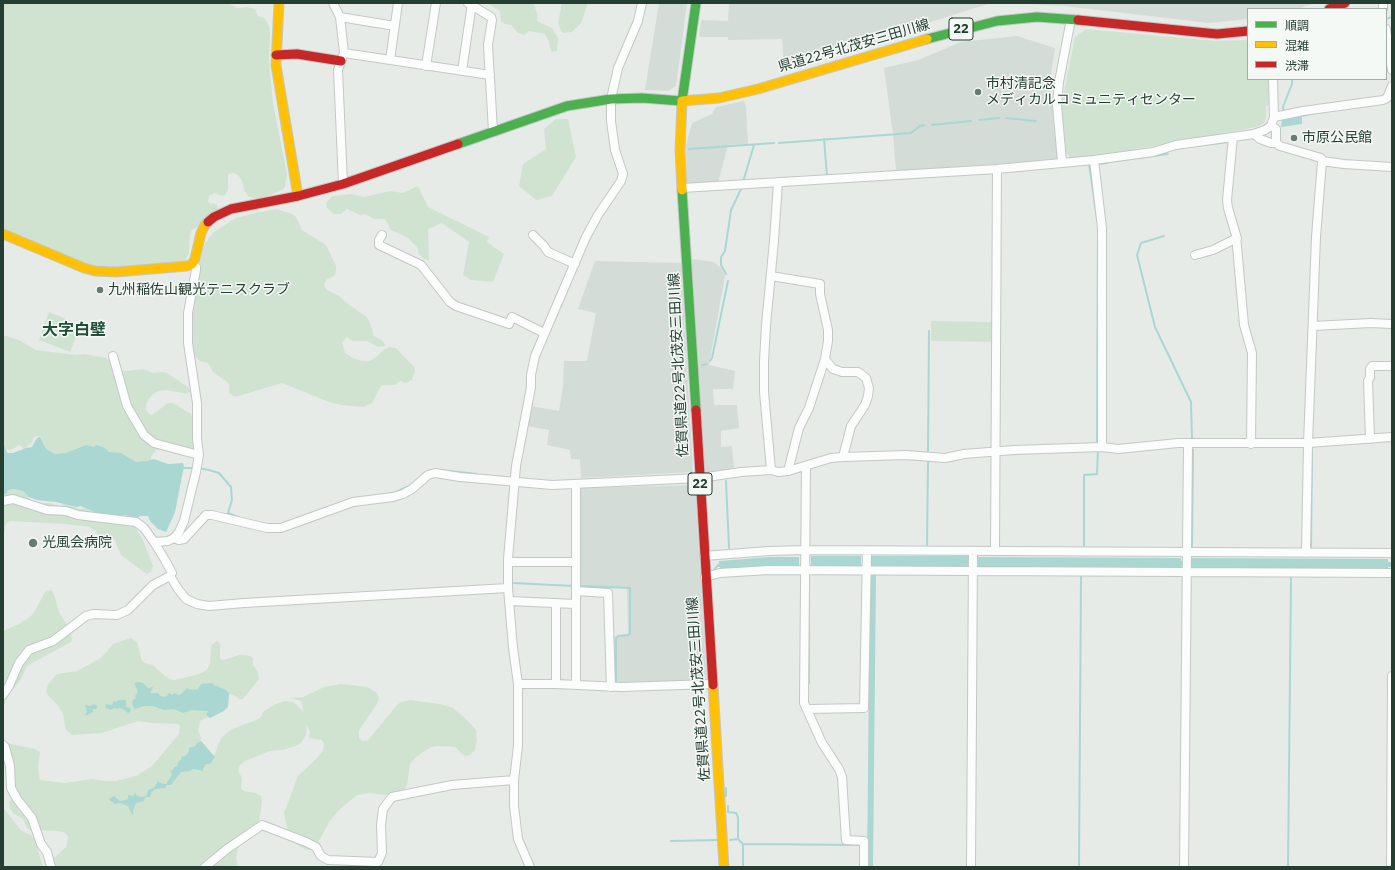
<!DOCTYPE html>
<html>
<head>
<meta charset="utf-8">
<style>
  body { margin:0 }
  #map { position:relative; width:1395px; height:870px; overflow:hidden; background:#e6ebe8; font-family:"IBM Plex Sans","Noto Sans JP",sans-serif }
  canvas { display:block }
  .frame { position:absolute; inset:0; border:4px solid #243e31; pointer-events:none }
  .legend { position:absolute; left:1247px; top:8px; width:140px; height:72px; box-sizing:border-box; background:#f5f9f6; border:1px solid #a1aea7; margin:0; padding:5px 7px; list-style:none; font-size:12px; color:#243e31 }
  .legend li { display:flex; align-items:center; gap:8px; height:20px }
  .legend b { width:20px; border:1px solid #a1aea7 }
</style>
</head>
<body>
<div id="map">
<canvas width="1395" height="870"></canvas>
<div class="frame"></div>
<ul class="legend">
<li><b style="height:5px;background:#4caf50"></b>順調</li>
<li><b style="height:5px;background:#ffc107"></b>混雑</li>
<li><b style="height:5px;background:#c62828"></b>渋滞</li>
</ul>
</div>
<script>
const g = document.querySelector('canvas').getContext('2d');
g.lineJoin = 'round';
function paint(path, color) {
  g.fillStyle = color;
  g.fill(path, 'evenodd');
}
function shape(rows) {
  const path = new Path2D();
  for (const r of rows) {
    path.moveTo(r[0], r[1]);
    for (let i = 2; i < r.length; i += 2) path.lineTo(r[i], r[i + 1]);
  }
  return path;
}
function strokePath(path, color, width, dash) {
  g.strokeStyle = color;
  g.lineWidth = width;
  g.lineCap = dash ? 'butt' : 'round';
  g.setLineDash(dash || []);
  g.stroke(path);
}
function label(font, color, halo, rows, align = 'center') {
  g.font = font + ' "IBM Plex Sans","Noto Sans JP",sans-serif';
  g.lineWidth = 3;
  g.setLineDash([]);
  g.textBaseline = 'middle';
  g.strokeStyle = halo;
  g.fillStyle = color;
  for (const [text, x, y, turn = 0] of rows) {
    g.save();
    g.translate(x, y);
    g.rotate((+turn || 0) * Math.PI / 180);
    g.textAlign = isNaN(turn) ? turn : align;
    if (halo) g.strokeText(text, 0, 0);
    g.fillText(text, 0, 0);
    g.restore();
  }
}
const built = shape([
  [659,3,687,3,676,86,668,91,645,90],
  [729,3,991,3,918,26,914,25,846,44,806,57,784,67,782,39,728,40,728,37,699,37,701,20,728,21],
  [1007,3,1315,3,1297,9,1248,9,1248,19,1209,23,1065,6],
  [1017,36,1055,48,1049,87,1053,100,1059,159,896,172,893,134,884,68,918,60,961,42],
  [744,101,746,107,748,144,727,145,727,149,718,183,687,186,686,145,692,123,712,114,716,107],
  [692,259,714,262,721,268,725,276,709,365,735,371,733,389,713,389,714,405,737,405,739,428,721,431,721,447,732,446,734,469,705,473],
  [595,261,681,263,693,472,581,478,580,459,571,459,570,450,547,445,549,430,527,426,531,406,559,411,563,387,564,361,587,361,596,313,578,309],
  [695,485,707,682,616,684,614,636,628,635,627,587,579,587,579,488]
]);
const green = shape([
  [3,3,223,3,230,4,237,8,247,7,255,9,258,16,264,18,267,22,270,29,269,61,273,103,287,174,285,187,282,190,263,198,258,199,253,198,249,197,245,192,241,179,238,175,233,173,228,174,228,190,225,195,222,196,215,193,209,196,208,202,211,204,213,203,217,205,218,210,202,224,192,230,190,234,189,253,185,261,182,262,120,267,94,267,3,231],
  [487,3,533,3,538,15,537,21,552,28,558,38,557,51,551,52,549,42,545,34,529,31,524,35,518,33,511,25,505,24,501,21,500,11],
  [562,3,588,3,581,23,572,32,563,33,561,31,558,23],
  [1086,29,1216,41,1248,40,1248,79,1271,79,1270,104,1266,106,1266,118,1264,123,1257,127,1109,154,1072,159,1066,153,1063,128,1062,102,1075,37],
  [556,119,568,119,576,157,552,196,536,200,519,186,523,164,546,149,544,129],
  [418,186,428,207,489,237,487,242,504,254,493,282,471,280,463,275,469,242,442,223,428,229,429,260,424,259,419,254,417,247,408,238,391,230,385,219,374,219,365,214,360,215,347,209,341,214,334,214,327,208,326,203,332,196,352,194,364,197,390,191,403,193],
  [277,209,292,214,296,217,302,230,326,245,336,266,336,271,335,275,332,277,326,280,324,286,327,290,339,296,348,304,367,317,370,323,374,336,383,341,386,346,378,347,367,341,353,341,347,337,342,342,345,353,353,358,362,361,369,361,375,358,385,349,389,347,396,348,414,367,415,371,412,380,406,383,400,381,395,385,384,385,381,386,372,403,363,407,341,405,329,402,282,383,235,397,229,393,229,384,227,382,213,372,208,363,200,361,194,356,192,325,193,304,198,287,200,260,205,243,209,238,214,232,236,218,259,212],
  [49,312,81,325,70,352,39,340],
  [931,321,994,322,994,342,931,341],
  [3,335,19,340,36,350,75,355,84,354,106,358,121,370,126,371,143,369,153,373,162,372,167,373,188,387,190,390,190,392,187,394,166,390,159,391,153,394,149,399,146,405,146,409,148,413,152,415,168,403,173,403,191,414,194,424,194,444,193,447,186,451,165,449,156,450,151,457,151,464,66,455,49,455,42,446,41,438,38,436,34,437,31,444,28,445,25,451,22,447,19,445,13,449,9,450,3,448],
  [14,487,26,491,29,495,30,500,37,503,50,503,61,507,65,503,74,505,79,509,90,508,129,520,135,527,143,540,152,563,153,567,151,572,147,574,144,572,121,555,114,539,110,537,98,537,96,531,90,527,66,524,10,521,6,524,3,538,3,497,8,489],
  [51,590,52,591,54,594,59,612,71,632,72,640,71,642,27,666,20,681,10,692,3,707,3,631,19,624,30,617,35,611,45,592],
  [131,638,137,642,142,661,145,663,153,665,165,676,170,679,175,680,199,674,207,670,210,663,211,646,215,642,218,641,220,644,220,659,223,660,239,655,246,655,252,657,253,659,253,665,258,672,259,679,243,699,240,699,231,694,227,694,182,697,136,703,209,709,210,716,200,721,198,730,201,738,200,745,210,760,215,754,218,745,222,737,232,729,256,720,260,718,264,711,276,704,285,701,293,702,297,705,303,711,305,718,301,701,290,698,303,697,324,687,341,684,367,687,377,693,379,698,377,704,359,730,359,738,363,741,368,740,397,705,401,702,410,700,440,704,453,708,466,719,476,730,477,740,475,750,470,755,465,756,461,753,455,747,437,746,431,747,416,757,410,764,407,786,404,789,401,791,385,795,369,793,357,795,339,810,329,822,318,843,313,849,307,850,297,845,292,841,287,828,284,813,298,776,318,757,323,750,324,744,322,740,309,738,310,733,307,724,306,735,301,743,298,745,283,750,270,751,245,761,240,765,238,770,242,778,241,789,244,791,255,793,261,796,262,803,258,826,239,845,236,858,238,867,47,867,54,858,66,847,68,839,68,836,64,832,58,831,30,830,27,828,23,819,14,814,10,809,9,801,14,798,16,793,14,767,6,763,3,765,3,734,6,743,35,749,40,752,38,768,40,780,65,783,92,779,105,781,116,781,136,776,152,766,179,734,180,726,178,724,152,723,138,721,102,733,72,735,66,730,63,714,59,707,46,693,48,684,57,674,77,671,101,658,113,644],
  [3,807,19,828,22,831,31,835,35,840,43,867,3,867]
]);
const water = shape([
  [1302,116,1302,124,1281,127,1282,120],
  [40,437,46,449,55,454,66,453,86,445,94,447,96,445,103,447,109,452,121,453,136,462,147,461,154,459,168,464,183,463,184,466,175,512,166,532,158,529,150,521,148,516,141,516,135,518,125,515,103,515,80,506,77,507,56,502,37,500,29,497,23,491,15,489,8,490,6,494,3,494,3,442,7,453,13,453,26,448,32,447,37,438],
  [811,556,861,556,861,566,811,566],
  [871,556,968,556,968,567,871,566],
  [769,557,799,557,799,566,769,566,720,570,720,567,717,567,717,564,719,564,719,561],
  [978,557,1181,558,1181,561,1191,561,1192,558,1388,559,1388,562,1392,562,1392,567,1388,567,1388,570,1192,569,1191,566,1181,566,1181,569,978,567],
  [870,574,876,575,873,867,867,867],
  [138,682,143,683,148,688,153,687,150,693,158,693,160,696,164,697,167,696,169,693,172,695,175,693,178,695,180,695,187,688,192,690,198,689,201,684,212,683,214,685,224,689,228,692,229,694,228,707,224,711,210,718,206,715,208,711,204,711,192,710,183,713,174,709,164,710,153,706,144,706,135,709,133,706,132,701,136,698,135,696,138,692,134,683],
  [118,700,126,700,126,707,130,708,131,711,128,713,123,709,119,708,118,709,114,708,111,710,106,708,105,706,106,704,112,705,114,701,117,702],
  [94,704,97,706,97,709,93,709,93,712,85,716,87,711,85,705,91,706],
  [201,741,215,757,210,764,206,764,202,771,199,770,193,769,190,771,181,772,171,785,167,785,165,788,155,789,151,793,150,797,145,797,144,801,136,803,133,810,133,816,128,806,120,803,115,804,109,800,109,799,114,796,120,801,126,800,128,799,128,795,134,796,134,793,138,796,143,797,147,795,148,790,154,788,158,781,163,784,166,784,172,775,170,770,173,770,174,767,177,766,178,762,181,760,182,756,184,757,189,752,189,748,195,746,196,744]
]);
const stream = shape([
  [1386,19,1392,17],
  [1379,104,1384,104],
  [1284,112,1283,107,1292,84,1292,79],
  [1302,116,1315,113],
  [1006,118,1036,121],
  [979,120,999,118],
  [932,125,971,121],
  [824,139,827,176],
  [779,143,911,133,920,126,924,125],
  [1195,146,1230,142],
  [689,149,774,143],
  [1116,161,1168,154],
  [1087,164,1089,164,1097,218],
  [1098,164,1107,163],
  [743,182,754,145],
  [1164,236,1141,243,1137,255,1155,327,1191,402,1192,438],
  [726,274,721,265,721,257,725,251,731,210,742,187],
  [710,361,712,358,728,281],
  [702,365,707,364],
  [1097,443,1098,228],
  [928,453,929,331],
  [183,468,194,468],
  [198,468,209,470,219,473,231,487,232,500,228,513,238,517],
  [440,470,477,474],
  [726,481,729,548],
  [396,492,407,487],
  [274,524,283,524],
  [927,546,928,462],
  [1084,546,1084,475,1097,474,1098,451],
  [1192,547,1193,450],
  [1311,551,1312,452],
  [713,572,717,566],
  [514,583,573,586],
  [580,586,630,588,630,633,628,635,618,636,616,639,616,684],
  [809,683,809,574],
  [726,788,726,796],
  [728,806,728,812,736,813,738,817,738,839],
  [730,840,738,839,743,844,860,845],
  [671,841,718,840],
  [743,867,743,844],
  [1079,867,1081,576],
  [1288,867,1291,578]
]);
const street = shape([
  [333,3,340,17,344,53,338,70,343,184],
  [468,3,491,17,492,20,488,45,493,131],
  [1383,9,1383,3],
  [340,17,395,26],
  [1386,29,1390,57,1392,57],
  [344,53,490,75],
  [1390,57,1392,70],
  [390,60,398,3],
  [426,66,436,3],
  [462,71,471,10,473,6],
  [1274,117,1303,111,1383,100,1387,98,1392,86],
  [1271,126,1276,129,1276,143,1280,146,1321,158,1322,161,1344,164,1392,167],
  [1254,134,1260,139,1271,143,1276,143],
  [1233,137,1227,200,1228,208,1236,235,1244,325,1252,353,1251,444],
  [1094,160,1102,228,1102,447],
  [1062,162,1057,105,1059,82,1071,19],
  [682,188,997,169,1094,160,1153,152,1176,145,1254,134,1265,130,1271,126,1274,117,1273,79],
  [382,235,379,240,379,245,421,265,450,302,456,306,509,324,512,317,544,333],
  [533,235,544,246,548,252,575,264],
  [1195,255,1213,250,1237,238],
  [771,276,820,284,820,294,828,330,828,341,825,359,809,408,799,428,788,471],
  [1313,326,1371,323,1392,324],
  [113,356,127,406,144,435,154,443,199,455],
  [825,359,833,369,842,372,858,372,866,378,869,388,868,396,865,405,851,426,843,457],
  [1370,439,1368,381,1370,377,1370,369,1372,366,1392,366],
  [806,466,804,703,822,743,839,769,842,777,846,840,864,841,864,867],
  [771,470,764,392,764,361,766,325,774,241,778,182],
  [576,484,576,684],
  [3,501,13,499,47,510,66,511,78,515,136,522,144,528,154,542,165,560,172,573,170,576,153,585,128,610,117,615,94,614,86,616,53,641,29,650,19,663,9,686,3,695],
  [174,538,179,540,184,539,206,515,212,515,267,528,281,528,353,502,393,497,403,494,412,489,428,475,435,473,460,477,552,485,700,478,741,472,771,470,778,472,788,471,831,458,843,457,906,455,945,458,964,454,1014,450,1102,447,1118,449,1178,443,1308,443,1392,437],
  [154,542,168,541,174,538,179,532,184,521,196,472,199,455,197,439,197,403,188,343,188,313,196,270,196,267,192,264],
  [995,551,997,169],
  [1306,553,1308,443,1316,237,1322,161],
  [704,556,769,551,805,550,1392,553],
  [508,562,576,562],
  [170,576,178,589,186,599,197,604,209,606,244,603,508,588],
  [705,577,720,573,769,570,1392,573],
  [576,591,608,593,611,687],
  [509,601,576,604],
  [518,684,556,684,621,687,712,684],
  [556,684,556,603],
  [807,709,864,708,867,551],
  [3,745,5,747,10,766,11,788,17,799,32,818,41,844,47,852,51,867],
  [205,867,227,849,262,825,306,842,316,847,321,856,328,860,378,862,382,853,381,825,383,809,392,797,452,785,514,780],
  [530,867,518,839,514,806,514,780,518,746,518,684,513,648,508,588,508,559,516,466,524,424,531,387,531,375,535,356,586,237,598,215,621,181,623,174,615,150,611,121,611,99,618,68,638,21,642,3],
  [971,867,973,552],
  [1184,867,1188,444],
  [1391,867,1392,676]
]);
const fast = shape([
  [927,39,997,21,1037,17,1078,20],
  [458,144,567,106,611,99,642,98,682,101,696,3],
  [682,190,696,410]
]);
const slow = shape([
  [279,3,276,65,298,196],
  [682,190,680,150,682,101,719,98,758,89,927,39],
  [3,234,84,268,95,271,116,272,187,266,192,264,195,259,201,233,205,225,208,222],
  [713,685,724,867]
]);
const jam = shape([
  [1329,9,1345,3],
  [1078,20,1217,34,1248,31],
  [276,55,297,54,341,61],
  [208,222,214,217,231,209,298,196,343,184,458,144],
  [696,410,713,685]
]);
const markers = [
  [978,92,4,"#687b71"],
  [1294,138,4,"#687b71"],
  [100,290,4,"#687b71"],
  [33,543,5,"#687b71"]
];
const shields = [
  [961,29,24],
  [700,484,24]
];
const shieldNames = [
  ["22",961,29],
  ["22",700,484]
];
const streetNames = [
  ["県道22号北茂安三田川線",854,46,-16],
  ["佐賀県道22号北茂安三田川線",679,365,-93],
  ["佐賀県道22号北茂安三田川線",699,689,-94]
];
const poiNames = [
  ["市村清記念",986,84],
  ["メディカルコミュニティセンター",986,100],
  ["市原公民館",1302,138],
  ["九州稲佐山観光テニスクラブ",108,290],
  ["光風会病院",42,543]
];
const quarterNames = [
  ["大字白壁",74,330]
];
paint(built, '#d4dcd7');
paint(green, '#d0e3d1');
paint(water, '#aad7d2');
strokePath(stream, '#aad7d2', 2);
strokePath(street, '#c3c8c5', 10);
strokePath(fast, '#c2c8c5', 11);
strokePath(slow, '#c2c8c5', 11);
strokePath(jam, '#c2c8c5', 11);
strokePath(street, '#fbfcfc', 8);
strokePath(fast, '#4caf50', 9);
strokePath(slow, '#ffc107', 9);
strokePath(jam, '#c62828', 9);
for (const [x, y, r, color] of markers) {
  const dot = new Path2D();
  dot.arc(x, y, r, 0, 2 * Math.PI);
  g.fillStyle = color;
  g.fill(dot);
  strokePath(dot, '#f5f9f6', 1.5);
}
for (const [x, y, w] of shields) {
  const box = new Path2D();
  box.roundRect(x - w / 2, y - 11, w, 22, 3);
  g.fillStyle = '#f5f9f6';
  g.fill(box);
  strokePath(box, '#243e31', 1);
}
label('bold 13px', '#243e31', null, shieldNames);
label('14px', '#243e31', '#f5f9f6', streetNames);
label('14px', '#243e31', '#f5f9f6', poiNames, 'left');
label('bold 16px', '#214f39', '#f5f9f6', quarterNames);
</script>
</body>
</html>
